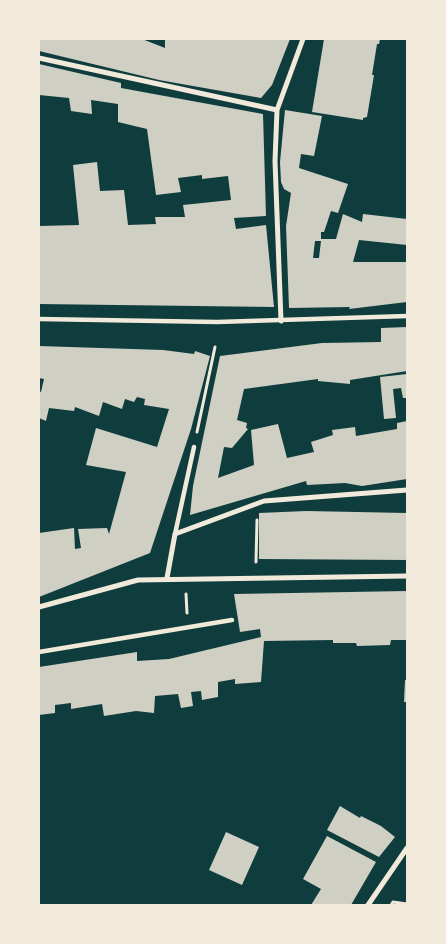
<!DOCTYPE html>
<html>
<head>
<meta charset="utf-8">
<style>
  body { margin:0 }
  #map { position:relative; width:446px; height:944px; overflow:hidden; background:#0f3d3e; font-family:Georgia,serif }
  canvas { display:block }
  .frame { position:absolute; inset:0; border:40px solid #f1e9da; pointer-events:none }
</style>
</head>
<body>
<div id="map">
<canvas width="446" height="944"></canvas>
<div class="frame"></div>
</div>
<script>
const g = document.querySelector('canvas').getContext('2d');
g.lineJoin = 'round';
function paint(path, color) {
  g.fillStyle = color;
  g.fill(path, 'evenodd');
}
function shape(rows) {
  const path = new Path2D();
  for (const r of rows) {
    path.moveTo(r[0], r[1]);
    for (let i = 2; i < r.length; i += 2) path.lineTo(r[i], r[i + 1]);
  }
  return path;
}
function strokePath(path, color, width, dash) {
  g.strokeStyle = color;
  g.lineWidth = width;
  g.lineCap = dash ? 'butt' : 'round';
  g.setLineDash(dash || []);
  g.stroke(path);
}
const building = shape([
  [39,39,142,39,165,48,165,39,290,39,272,85,261,98,159,80,39,51],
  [324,39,380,39,379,44,377,44,372,75,374,75,367,117,363,118,363,120,312,112],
  [39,64,121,83,121,88,263,114,266,216,234,218,236,229,266,225,274,307,39,304,39,226,79,225,73,165,97,162,100,191,124,190,128,225,156,224,155,217,185,217,183,205,231,200,228,176,202,179,202,175,178,178,181,192,156,195,147,129,118,122,118,104,91,100,92,114,71,111,69,98,39,95],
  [285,110,322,116,314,156,301,154,299,168,348,184,338,213,331,211,324,232,321,232,321,239,336,239,343,214,362,222,363,214,407,219,407,245,359,240,353,262,407,262,407,302,349,309,350,307,289,308,286,226,291,193,284,189,281,182,280,162],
  [315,241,321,241,319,258,313,258],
  [407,327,407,371,350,380,350,384,318,381,318,379,244,389,237,420,247,423,246,428,248,429,232,448,224,447,218,478,254,465,251,430,278,424,287,458,314,452,311,442,333,435,332,430,355,427,356,436,397,429,397,423,407,421,407,479,362,486,345,483,307,485,306,481,190,515,193,486,220,356,322,343,381,342,381,328],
  [39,346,163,350,194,354,195,351,210,356,191,429,150,553,39,597,39,533,74,528,75,549,81,548,78,529,107,528,109,534,126,472,86,465,96,428,157,447,169,409,144,405,145,399,137,397,134,402,125,399,122,409,103,402,99,416,75,407,74,411,49,408,46,421,39,418,39,391,41,392,44,379,39,378],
  [407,374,407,398,403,398,401,388,393,389,396,418,384,419,380,377],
  [306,511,407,513,407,560,259,559,259,513],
  [407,591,407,640,391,640,390,645,357,646,356,643,333,643,333,640,264,641,261,682,235,684,235,679,218,682,218,697,202,700,201,691,191,692,193,706,181,708,178,694,155,696,154,713,136,711,104,716,102,704,71,709,71,703,55,705,55,713,39,715,39,667,137,652,137,661,169,659,261,637,260,629,240,632,234,594],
  [405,680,407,680,407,702,404,702],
  [340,806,360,818,361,816,381,826,395,837,379,857,327,830],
  [226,832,259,847,242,885,209,870],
  [327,836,376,862,351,905,311,905,321,889,303,879]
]);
const path = shape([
  [197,432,215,347],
  [256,562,257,520],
  [186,594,187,613],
  [391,905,393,902,407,904]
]);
const pedestrian = shape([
  [39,319,217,322,407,316],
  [175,534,194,447],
  [39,652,232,620]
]);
const minor = shape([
  [39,58,277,110],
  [281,321,275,161,277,110,303,39],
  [167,578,175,534,264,501,407,490],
  [39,607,138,580,407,576],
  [368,905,407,848]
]);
paint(building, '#cfcfc3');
strokePath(path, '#f1e9da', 3);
strokePath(pedestrian, '#f1e9da', 4.5);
strokePath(minor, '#f1e9da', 5);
</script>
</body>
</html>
